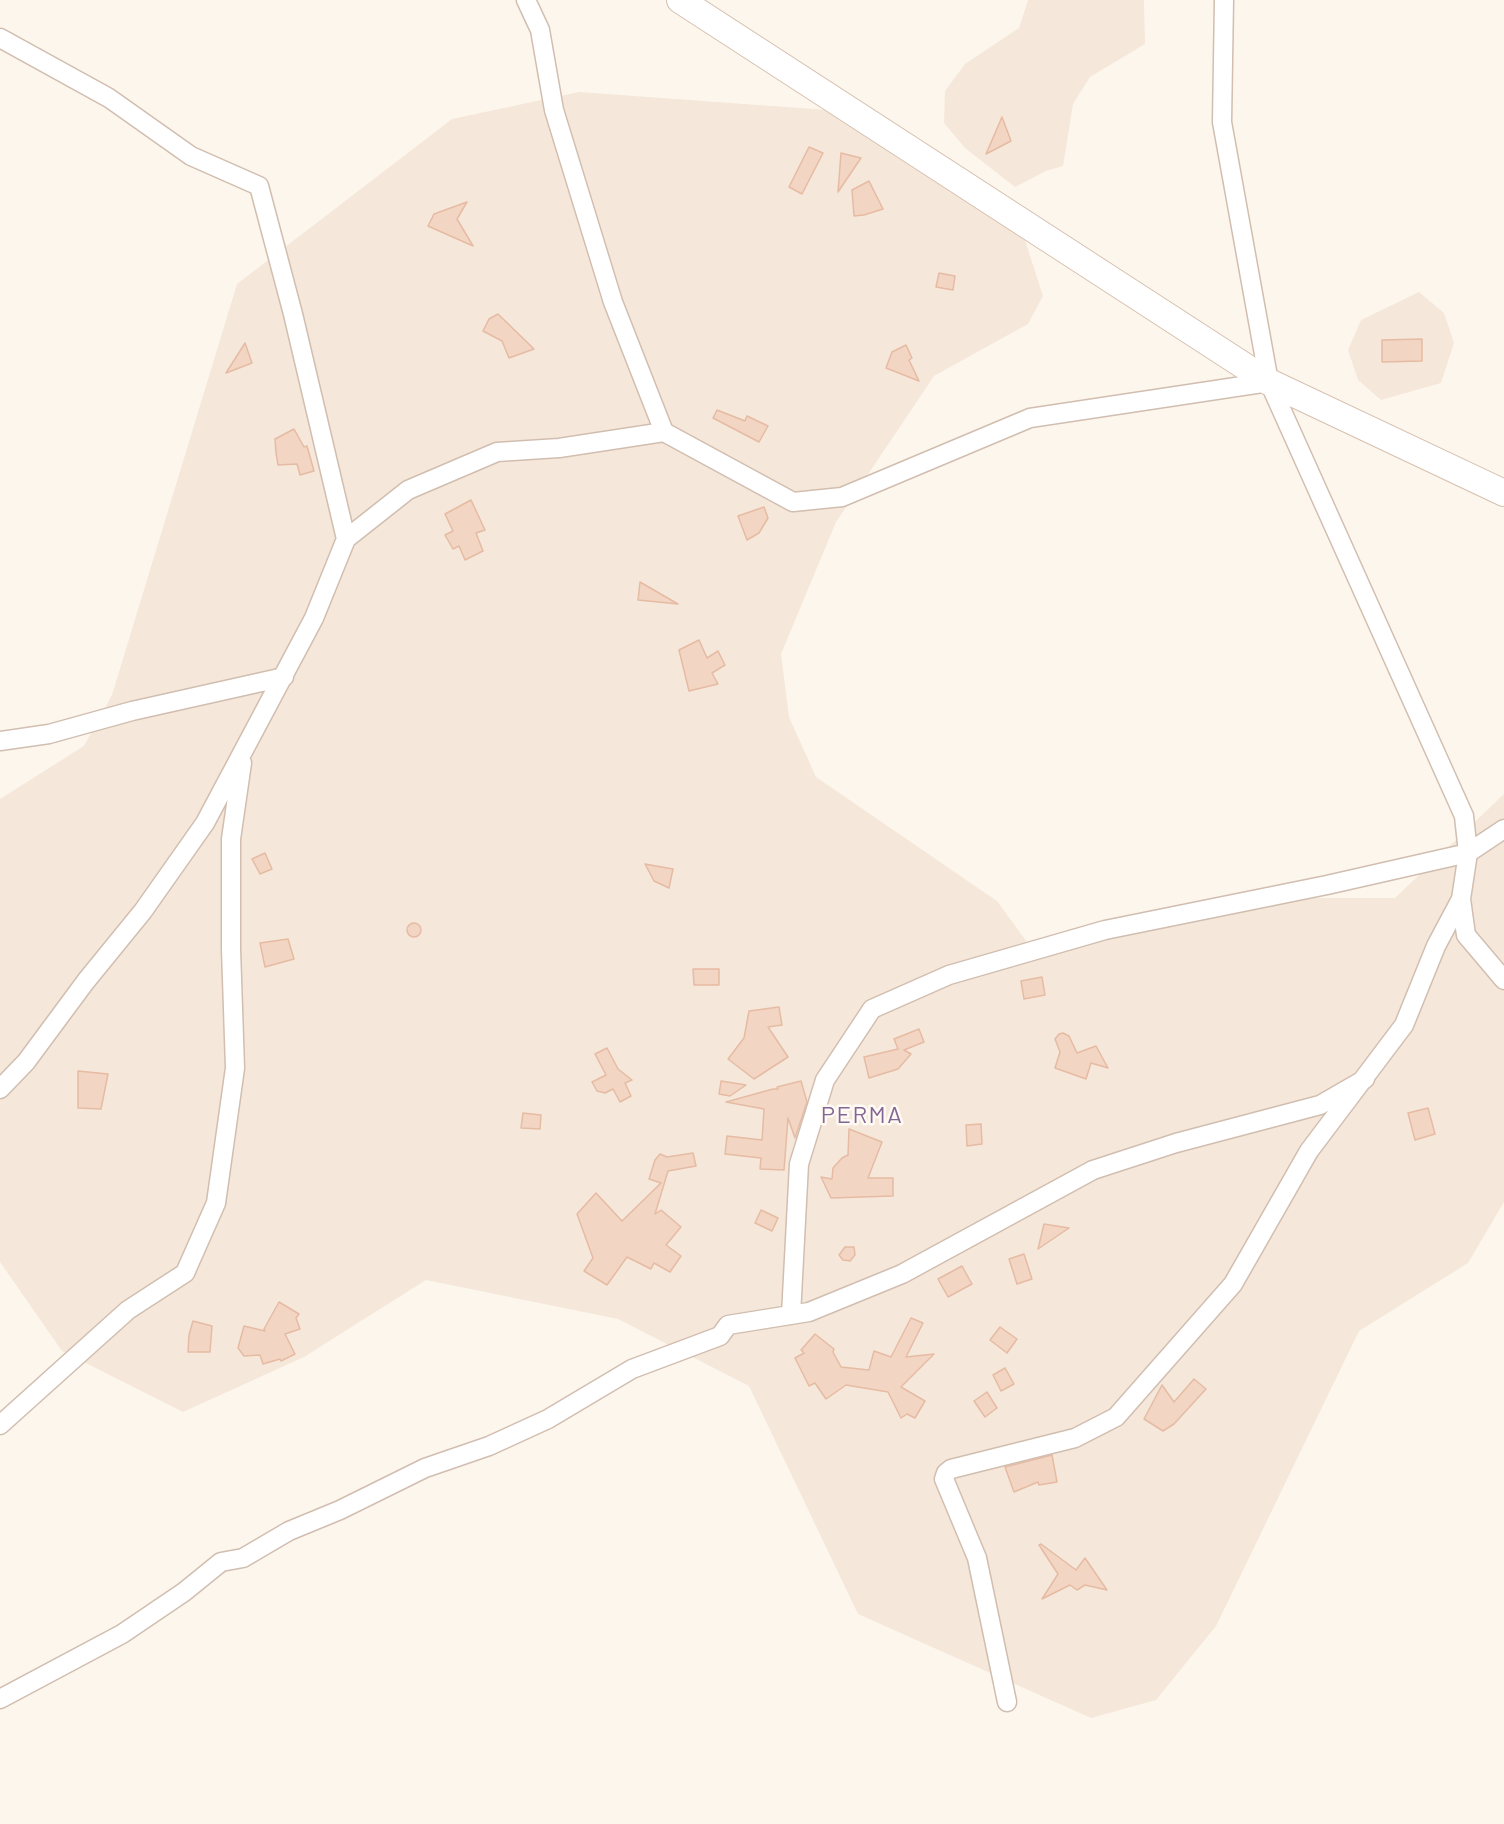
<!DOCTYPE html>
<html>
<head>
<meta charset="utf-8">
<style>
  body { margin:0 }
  canvas { display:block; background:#fdf6ec }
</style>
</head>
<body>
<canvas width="1504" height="1824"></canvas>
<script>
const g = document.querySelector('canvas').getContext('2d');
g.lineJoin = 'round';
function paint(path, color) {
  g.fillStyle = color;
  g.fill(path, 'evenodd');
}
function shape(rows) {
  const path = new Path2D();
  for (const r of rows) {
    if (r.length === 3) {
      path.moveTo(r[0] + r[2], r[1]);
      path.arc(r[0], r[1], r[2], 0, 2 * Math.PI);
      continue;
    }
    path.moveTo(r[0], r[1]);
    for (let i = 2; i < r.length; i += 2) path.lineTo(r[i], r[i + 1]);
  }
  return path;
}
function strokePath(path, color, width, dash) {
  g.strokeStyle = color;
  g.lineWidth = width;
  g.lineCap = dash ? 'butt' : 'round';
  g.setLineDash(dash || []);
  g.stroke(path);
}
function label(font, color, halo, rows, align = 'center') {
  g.font = font + ' Barlow,sans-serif';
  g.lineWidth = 5;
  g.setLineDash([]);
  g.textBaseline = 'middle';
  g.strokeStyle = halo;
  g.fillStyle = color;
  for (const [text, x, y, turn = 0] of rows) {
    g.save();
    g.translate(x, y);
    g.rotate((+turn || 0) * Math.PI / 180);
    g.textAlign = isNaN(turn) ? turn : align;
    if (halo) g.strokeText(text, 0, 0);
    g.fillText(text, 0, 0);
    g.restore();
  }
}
const residential = shape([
  [1028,0,1144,0,1145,44,1090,77,1073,104,1063,166,1046,171,1015,187,965,148,944,123,945,91,965,64,1019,28],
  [579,92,855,112,1023,234,1043,296,1028,324,934,376,836,522,781,654,789,717,816,777,997,901,1038,957,1272,898,1395,898,1504,794,1504,1202,1468,1263,1359,1331,1216,1626,1156,1700,1091,1718,858,1614,749,1386,618,1319,426,1280,304,1357,183,1412,62,1351,0,1262,0,799,84,746,112,695,237,284,452,119],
  [1419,292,1444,313,1454,343,1441,383,1381,400,1358,380,1348,350,1361,320]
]);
const building = shape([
  [1002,117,1011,141,986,154,1002,117],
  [809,147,823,153,802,194,789,187,809,147],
  [841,153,861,158,838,192,841,153],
  [869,181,883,209,864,215,854,216,852,190,869,181],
  [467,202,457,219,473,246,428,226,434,214,467,202],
  [939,273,955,276,953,290,936,287,939,273],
  [498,314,534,349,509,358,502,341,483,331,489,319,498,314],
  [1422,339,1422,361,1382,362,1382,340,1422,339],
  [245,343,252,363,226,373,245,343],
  [906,345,912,358,909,360,919,381,886,368,892,352,906,345],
  [717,410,745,421,747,416,768,426,759,442,713,418,717,410],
  [294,429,304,447,307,446,314,471,300,475,297,464,278,465,276,453,275,439,294,429],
  [471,500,485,530,476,533,483,551,465,560,459,546,453,549,445,535,453,531,445,514,471,500],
  [764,507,768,518,759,533,747,540,738,516,764,507],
  [640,582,678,604,638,600,640,582],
  [699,640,707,658,718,651,725,665,712,673,718,684,689,691,679,650,699,640],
  [265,853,272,869,260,874,252,859,265,853],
  [645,864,673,869,669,888,654,881,645,864],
  [414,930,7],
  [288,939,294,959,265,967,260,943,288,939],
  [693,969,719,969,719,985,694,985,693,969],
  [1042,977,1045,995,1024,999,1021,981,1042,977],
  [779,1007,782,1025,768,1027,788,1057,754,1079,728,1059,744,1038,749,1011,779,1007],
  [919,1029,924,1042,904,1050,911,1054,898,1069,869,1078,864,1057,898,1049,894,1039,919,1029],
  [1063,1033,1069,1036,1077,1053,1096,1046,1108,1068,1091,1063,1086,1079,1055,1068,1060,1052,1055,1039,1059,1034,1063,1033],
  [607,1048,618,1069,632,1080,625,1083,631,1096,620,1102,613,1089,605,1093,597,1091,592,1082,606,1075,595,1054,607,1048],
  [78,1071,108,1074,101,1109,78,1108,78,1071],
  [721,1081,746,1085,730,1096,719,1094,721,1081],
  [801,1081,807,1102,795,1138,788,1118,784,1170,760,1169,761,1158,725,1154,727,1136,762,1140,764,1109,726,1102,773,1089,778,1089,777,1087,801,1081],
  [1428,1108,1435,1134,1415,1140,1408,1113,1428,1108],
  [523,1113,541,1115,540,1129,521,1128,523,1113],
  [981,1124,982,1144,967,1146,966,1125,981,1124],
  [849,1129,882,1142,868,1178,893,1178,893,1196,831,1198,821,1177,832,1179,833,1168,842,1158,848,1155,849,1129],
  [693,1153,696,1166,668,1171,655,1214,661,1210,681,1227,666,1245,681,1256,670,1272,654,1263,651,1269,627,1257,607,1285,584,1271,593,1258,577,1214,596,1193,622,1221,661,1183,649,1179,655,1160,660,1154,667,1157,693,1153],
  [761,1210,778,1218,772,1231,755,1223,761,1210],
  [1044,1224,1069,1228,1038,1249,1044,1224],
  [845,1247,854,1247,855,1255,850,1261,843,1260,839,1255,845,1247],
  [1024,1254,1032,1279,1017,1284,1009,1259,1024,1254],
  [962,1266,972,1284,948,1297,938,1279,962,1266],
  [279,1302,299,1314,296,1318,300,1329,285,1334,295,1354,281,1361,280,1359,263,1364,260,1355,244,1356,238,1348,244,1326,265,1331,264,1329,279,1302],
  [911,1318,923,1323,906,1357,934,1354,901,1387,925,1401,915,1418,907,1414,901,1418,888,1392,846,1385,826,1399,815,1383,809,1386,795,1358,804,1353,801,1350,815,1334,834,1349,833,1352,841,1367,869,1370,874,1351,891,1357,911,1318],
  [193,1321,212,1326,210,1352,188,1352,189,1335,193,1321],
  [1000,1327,1017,1339,1007,1353,990,1340,1000,1327],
  [1005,1368,1014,1384,1001,1391,993,1375,1005,1368],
  [1194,1379,1206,1389,1174,1424,1163,1431,1144,1419,1162,1385,1174,1402,1194,1379],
  [987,1392,997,1408,985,1417,974,1401,987,1392],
  [1052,1455,1057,1482,1039,1485,1038,1482,1014,1492,1005,1467,1052,1455],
  [1041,1544,1076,1570,1085,1558,1107,1590,1085,1585,1077,1590,1070,1585,1042,1599,1058,1574,1039,1545,1041,1544]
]);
const street = shape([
  [526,0,540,30,554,110,613,302,664,432,793,502,842,497,1030,418,1269,382],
  [1224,0,1222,122,1269,382,1464,816,1468,853,1461,899,1466,935,1504,980],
  [0,38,109,98,191,156,259,186,293,314,346,539],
  [0,741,49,734,132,711,284,677],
  [0,1089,26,1062,86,981,143,911,205,823,314,618,346,539,408,490,497,452,559,448,664,432],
  [791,1315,799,1164,825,1080,872,1009,949,975,1105,930,1327,885,1468,853,1504,829],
  [0,1425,128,1310,185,1273,216,1203,235,1068,231,949,231,839,242,763],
  [0,1699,122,1634,184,1592,221,1562,243,1558,289,1531,340,1510,425,1468,489,1446,548,1419,632,1369,720,1336,728,1325,809,1312,902,1274,1093,1170,1176,1143,1320,1105,1365,1079],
  [1007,1702,977,1558,944,1479,946,1473,951,1469,1075,1438,1116,1417,1233,1284,1309,1151,1404,1025,1436,946,1461,899]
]);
const secondary = shape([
  [680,0,1269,382,1504,493]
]);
const quarterNames = [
  ["PERMA",862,1115]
];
paint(residential, '#f5e8da');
paint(building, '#f3d5c3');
strokePath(building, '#e6bba3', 1.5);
strokePath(street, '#d1beb0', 21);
strokePath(secondary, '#d6c0b0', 28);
strokePath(street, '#fff', 18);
strokePath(secondary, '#fff', 26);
g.letterSpacing = '1.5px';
label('24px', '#846695', '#fffaf3', quarterNames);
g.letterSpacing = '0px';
</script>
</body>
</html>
